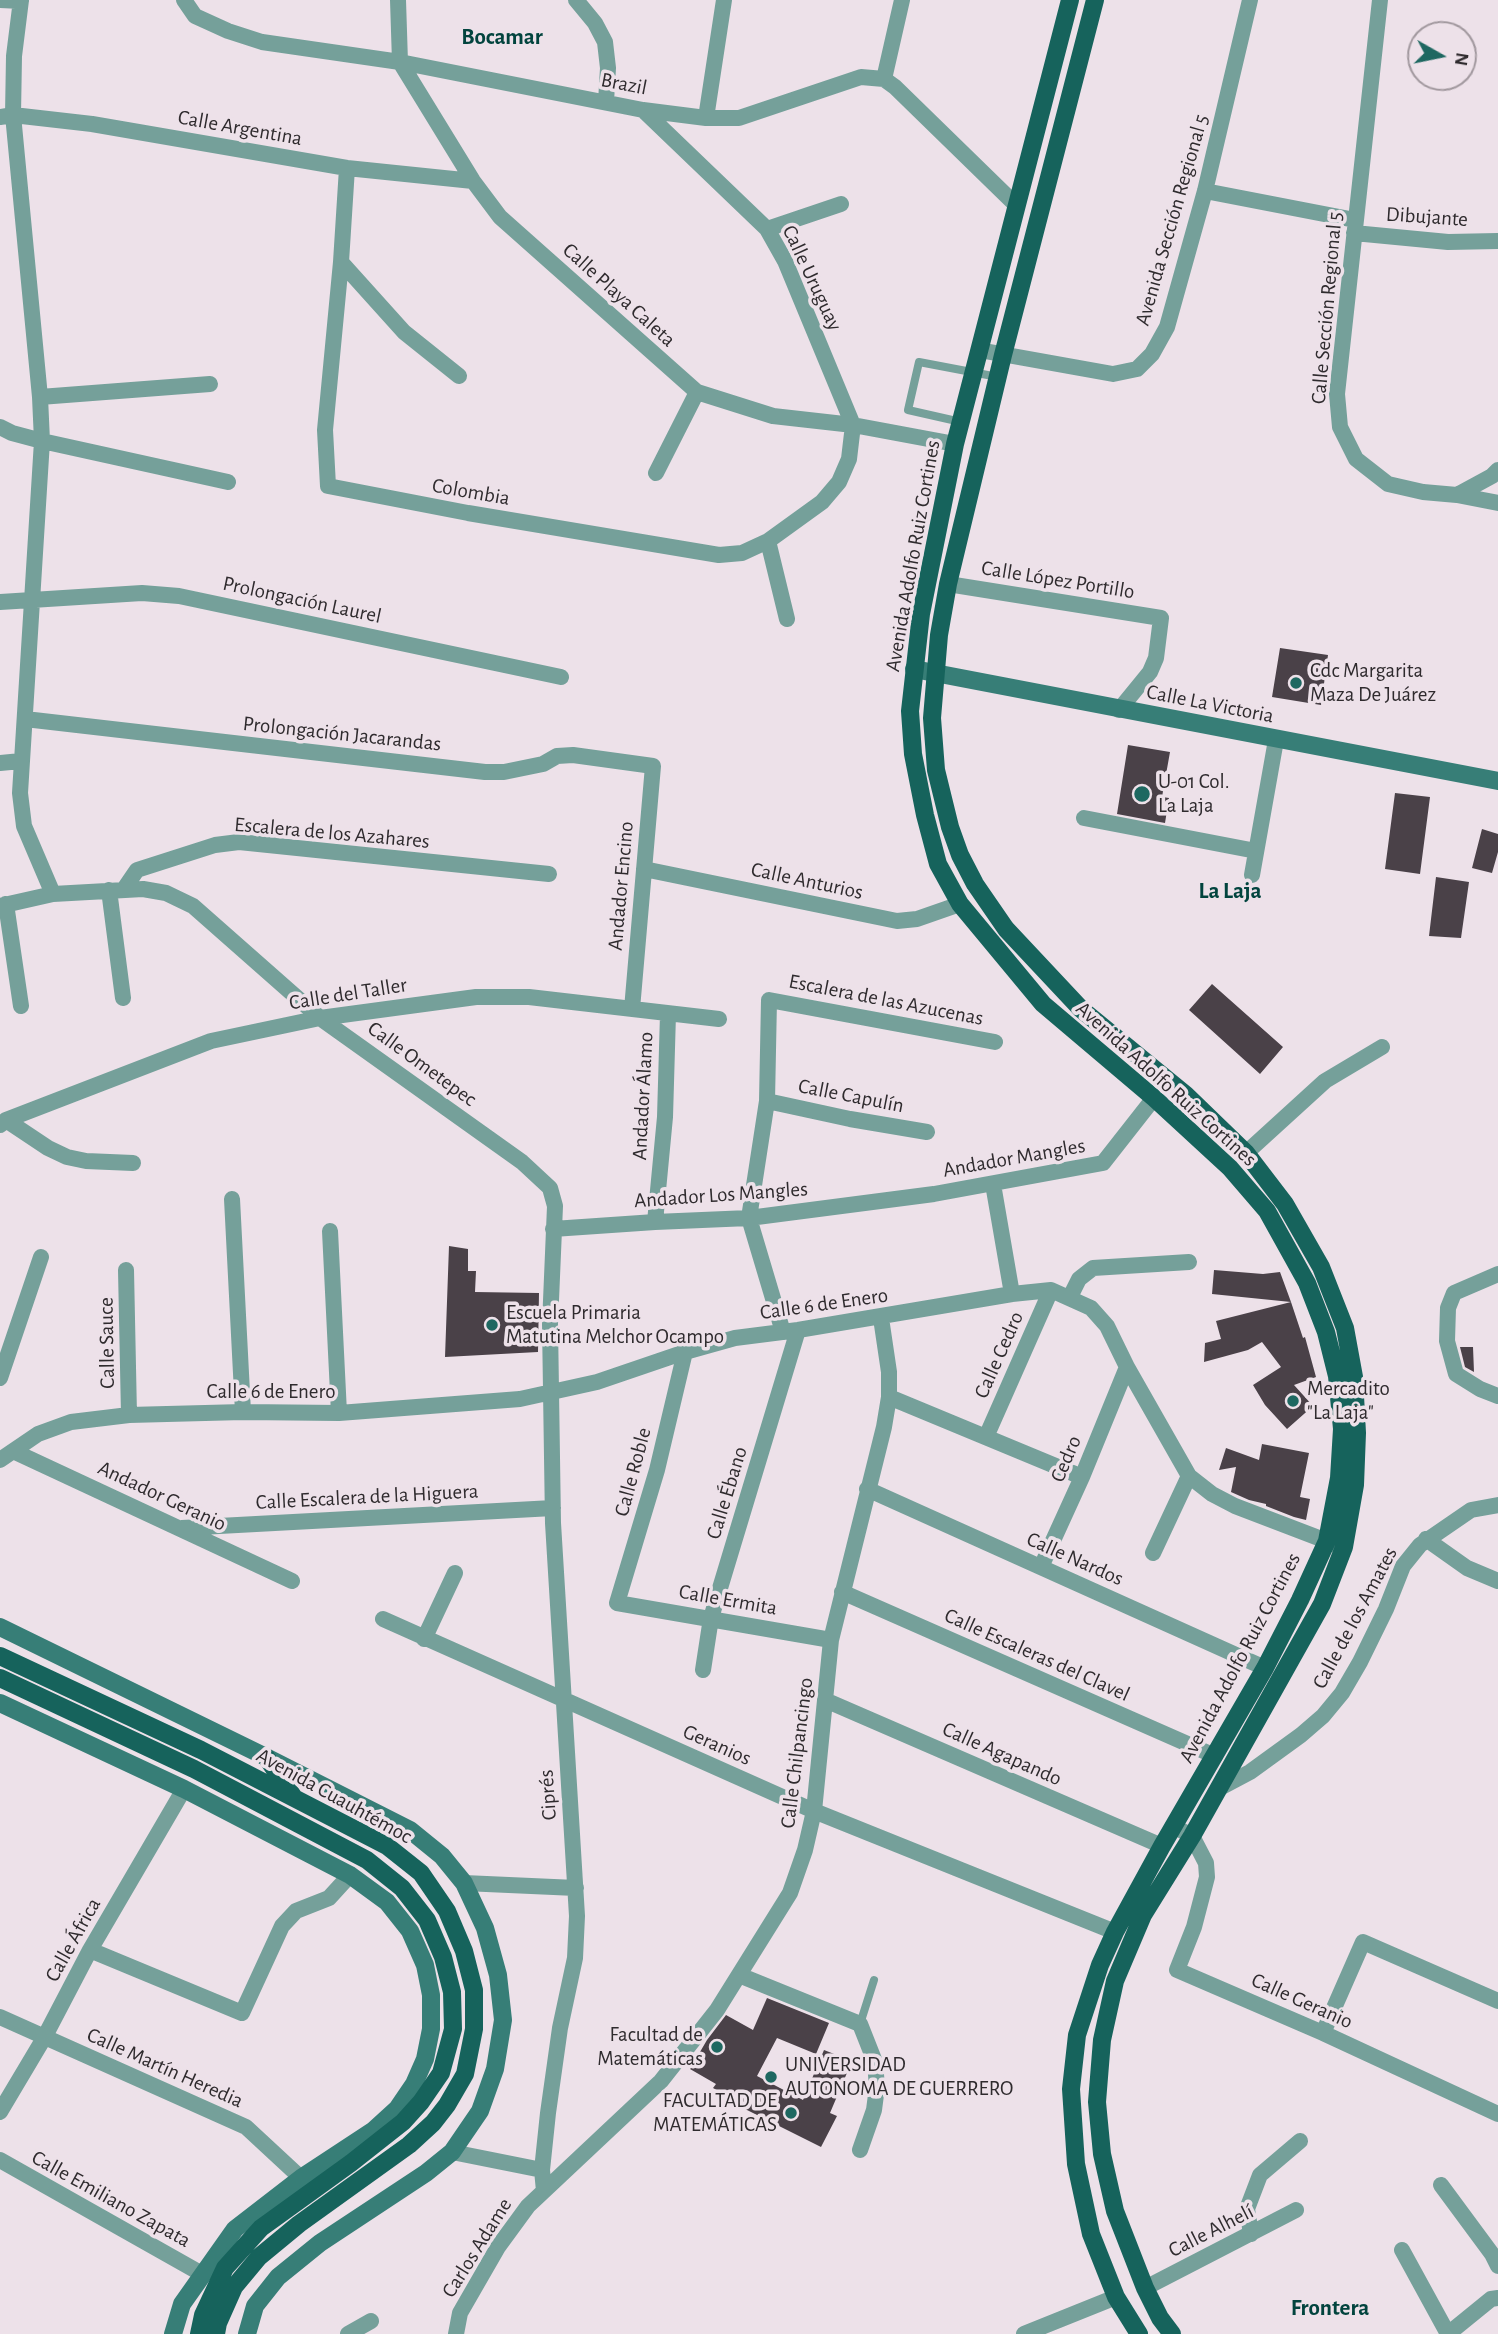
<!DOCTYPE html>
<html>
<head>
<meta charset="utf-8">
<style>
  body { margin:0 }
  #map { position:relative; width:1498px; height:2334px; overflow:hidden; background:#ede1e9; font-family:"Alegreya Sans",sans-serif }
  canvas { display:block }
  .north { position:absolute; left:1407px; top:21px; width:70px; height:70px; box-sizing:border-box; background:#ede1e9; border:2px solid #a1989e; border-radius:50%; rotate:99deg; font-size:19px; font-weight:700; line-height:28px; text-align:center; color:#2f2b2e }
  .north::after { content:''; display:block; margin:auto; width:24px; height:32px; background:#1e6861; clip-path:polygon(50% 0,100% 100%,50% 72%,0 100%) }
</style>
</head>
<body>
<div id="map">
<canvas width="1498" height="2334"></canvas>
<div class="north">N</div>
</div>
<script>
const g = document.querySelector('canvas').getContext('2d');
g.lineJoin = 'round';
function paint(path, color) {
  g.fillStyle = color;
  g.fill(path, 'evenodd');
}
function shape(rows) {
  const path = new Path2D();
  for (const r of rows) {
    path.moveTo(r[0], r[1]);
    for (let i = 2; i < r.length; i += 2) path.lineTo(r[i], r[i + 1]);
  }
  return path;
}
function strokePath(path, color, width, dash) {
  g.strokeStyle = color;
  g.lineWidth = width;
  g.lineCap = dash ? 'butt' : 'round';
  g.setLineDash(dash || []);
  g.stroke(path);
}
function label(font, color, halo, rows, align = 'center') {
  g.font = font + ' "Alegreya Sans",sans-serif';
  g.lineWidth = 7;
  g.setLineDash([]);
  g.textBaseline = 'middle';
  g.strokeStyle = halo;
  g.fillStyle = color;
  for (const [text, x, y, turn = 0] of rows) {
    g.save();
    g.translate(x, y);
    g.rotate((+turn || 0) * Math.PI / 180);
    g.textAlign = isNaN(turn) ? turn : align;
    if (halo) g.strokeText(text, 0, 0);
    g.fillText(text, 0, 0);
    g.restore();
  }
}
const building = shape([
  [1280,648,1328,655,1321,705,1272,697],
  [1128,745,1170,752,1162,797,1169,798,1165,823,1117,814],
  [1395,793,1430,797,1420,874,1385,869],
  [1482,829,1498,834,1498,852,1492,873,1472,868],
  [1436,877,1469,882,1461,938,1429,936],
  [1212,984,1283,1047,1260,1074,1189,1010],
  [449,1246,468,1249,468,1271,476,1271,475,1292,539,1293,538,1352,445,1357],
  [1214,1270,1263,1274,1280,1272,1291,1302,1212,1294],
  [1291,1302,1303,1338,1305,1337,1316,1377,1294,1385,1313,1406,1287,1429,1265,1405,1253,1385,1281,1367,1262,1342,1248,1350,1204,1362,1205,1343,1221,1339,1216,1321],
  [1460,1347,1473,1347,1474,1372,1465,1367],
  [1262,1444,1309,1453,1300,1497,1310,1499,1306,1520,1294,1517,1266,1506,1266,1504,1249,1500,1231,1492,1236,1467,1219,1470,1226,1448,1259,1460],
  [767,1998,829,2023,816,2054,777,2038,757,2076,803,2100,824,2050,852,2061,830,2113,837,2116,821,2147,745,2109,746,2106,713,2088,716,2084,690,2069,707,2040,726,2015,753,2030]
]);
const lane = shape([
  [961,422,908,410,919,362,998,377],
  [860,2024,874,1980]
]);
const street = shape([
  [0,0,21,1],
  [21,0,14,56,13,115,40,397,42,441,20,793,24,826,53,894],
  [184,0,195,16,228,31,262,42,400,62,643,110,706,118,739,118,861,77,884,79,895,87,1016,205],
  [398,0,400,62,473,181,500,217,697,392,773,416,853,425,955,444],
  [576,0,595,23,605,42,608,68,606,102],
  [1380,0,1337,394,1340,427,1356,459,1388,484,1423,492,1457,495,1498,503],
  [884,79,902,0],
  [0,117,13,115,92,124,347,168,473,181],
  [706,118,724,0],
  [347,168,341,262,325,430,328,486,468,513,719,555,742,553,768,541,822,502,839,482,849,459,853,425,785,261,767,229,643,110],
  [1205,191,1355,220],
  [767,229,841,204],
  [1354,233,1448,242,1498,241],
  [341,262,404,332,459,376],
  [979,350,1113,374,1137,369,1152,354,1167,327,1205,191,1250,0],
  [40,397,210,384],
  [0,427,12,433,42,441,228,482],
  [656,473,697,392],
  [1457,495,1492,476,1498,470],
  [768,541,787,619],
  [948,584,1161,618,1156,658,1150,672,1119,710],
  [0,602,142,593,179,596,561,677],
  [25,719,485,772,504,772,543,764,557,756,573,755,653,766,632,1009],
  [0,763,21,761],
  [1084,818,1256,851],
  [644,869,897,921,917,919,960,904],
  [1252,875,1276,740],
  [124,889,137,870,215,845,239,842,549,874],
  [109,890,123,998],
  [6,904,21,1006],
  [0,906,53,894,143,889,166,893,193,906,320,1018,522,1162,550,1188,555,1206,550,1324,553,1523,577,1916,575,1958,560,2028,548,2113,542,2170,544,2191],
  [767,1101,850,1119,927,1132],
  [6,1120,48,1148,67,1157,86,1161,133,1163],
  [0,1125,6,1120,211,1041,320,1018,476,997,529,997,719,1019],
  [1246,1153,1325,1081,1382,1047],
  [993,1184,1012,1294],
  [232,1199,243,1412],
  [655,1222,665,1117,668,1014],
  [553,1229,655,1222,749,1218,934,1194,1103,1163,1154,1098],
  [330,1231,339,1413],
  [126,1270,129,1415],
  [1498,1274,1454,1293,1448,1308,1447,1341,1456,1374,1480,1389,1498,1396],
  [1070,1297,1079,1279,1093,1268,1189,1262],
  [783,1332,749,1218,767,1101,769,1000,995,1042],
  [685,1352,657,1470,617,1603,831,1640],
  [0,1378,41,1257],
  [889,1397,1082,1477],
  [986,1437,1051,1290],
  [13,1451,292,1581],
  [0,1460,38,1434,71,1422,129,1415,243,1412,339,1413,520,1399,597,1382,685,1352,735,1338,798,1330,1012,1294,1051,1290,1091,1308,1107,1326,1127,1367,1189,1476,1212,1494,1235,1506,1337,1545],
  [867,1489,1265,1668],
  [182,1528,553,1508],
  [1426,1539,1467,1568,1498,1581],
  [1153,1553,1189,1476],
  [1041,1567,1082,1477,1127,1367],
  [842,1592,1215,1756],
  [383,1619,814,1811,1115,1932],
  [424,1639,455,1573],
  [703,1670,711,1618,798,1330],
  [825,1700,1162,1846],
  [1218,1789,1250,1772,1301,1735,1323,1716,1342,1693,1360,1662,1386,1609,1403,1566,1420,1545,1471,1510,1498,1505],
  [1173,1826,1192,1836,1206,1863,1207,1877,1194,1927,1177,1970,1323,2033,1498,2114],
  [464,1883,576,1888],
  [90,1950,242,2013,282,1926,296,1911,329,1898,350,1875],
  [739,1975,860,2024,875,2062,877,2087,874,2110,860,2150],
  [0,2017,246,2127,301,2178],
  [1323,2033,1363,1942,1498,2001],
  [0,2112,44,2038,90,1950,184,1789],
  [452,2152,542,2170],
  [0,2160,202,2274],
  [1441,2185,1492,2254,1498,2266],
  [1251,2234,1247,2209,1260,2175,1300,2141],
  [1402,2250,1448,2334],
  [1145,2288,1296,2210],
  [348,2334,371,2321],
  [456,2334,460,2313,498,2247,528,2206,661,2081,717,2010,790,1893,805,1850,814,1811,831,1640,884,1427,889,1397,889,1372,881,1318],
  [1024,2334,1116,2297],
  [1448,2334,1491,2299,1498,2298]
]);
const secondary = shape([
  [914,669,1498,781],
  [0,1627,266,1757,410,1830,442,1856,464,1883,485,1928,498,1975,503,2020,495,2069,480,2111,452,2152,426,2173,320,2243,278,2277,255,2306,247,2334],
  [0,1703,184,1789,350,1875,387,1902,410,1931,425,1965,431,1995,431,2029,425,2059,414,2084,397,2109,374,2130,301,2178,235,2229,182,2304,173,2334]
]);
const primary = shape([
  [1070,0,955,444,921,614,910,711,913,754,925,815,938,864,960,904,1043,1004,1154,1098,1230,1168,1267,1211,1307,1283,1326,1332,1337,1376,1342,1429,1339,1478,1327,1541,1300,1600,1265,1668,1162,1846,1115,1932,1100,1965,1077,2035,1071,2089,1076,2164,1091,2234,1116,2297,1139,2334],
  [1095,0,1003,355,948,584,939,635,932,718,936,770,950,827,960,855,975,884,1006,929,1081,1009,1186,1095,1246,1153,1285,1204,1321,1267,1345,1328,1354,1377,1357,1433,1355,1485,1344,1547,1322,1604,1192,1836,1143,1915,1115,1981,1102,2040,1097,2102,1102,2154,1115,2211,1145,2288,1160,2318,1172,2334],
  [0,1656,201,1750,387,1846,421,1873,447,1911,464,1951,474,1990,474,2029,465,2074,447,2105,433,2123,409,2145,299,2224,259,2257,234,2287,218,2323,216,2334],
  [0,1678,194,1769,367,1860,402,1888,427,1920,443,1957,452,1992,453,2029,441,2073,421,2102,403,2122,351,2163,261,2228,225,2268,203,2315,199,2334],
  [266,1757,293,1796]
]);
const markers = [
  [1296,683,7,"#1e6861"],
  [1142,794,9,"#1e6861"],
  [492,1325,7,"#1e6861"],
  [1293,1401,7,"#1e6861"],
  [717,2047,7,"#1e6861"],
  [771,2077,7,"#1e6861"],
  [791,2113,7,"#1e6861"]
];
const streetNames = [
  ["Brazil",624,84,11],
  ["Calle Argentina",240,128,10],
  ["Dibujante",1427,217,4],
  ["Avenida Sección Regional 5",1172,220,-74],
  ["Calle Uruguay",812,278,65],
  ["Calle Playa Caleta",619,295,42],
  ["Calle Sección Regional 5",1327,308,-85],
  ["Colombia",471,492,10],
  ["Avenida Adolfo Ruiz Cortines",913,556,-80],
  ["Calle López Portillo",1058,580,9],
  ["Prolongación Laurel",302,600,12],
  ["Calle La Victoria",1210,704,11],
  ["Prolongación Jacarandas",342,734,6],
  ["Escalera de los Azahares",332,833,5],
  ["Calle Anturios",807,881,12],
  ["Andador Encino",621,886,-85],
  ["Calle del Taller",348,994,-9],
  ["Escalera de las Azucenas",886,1000,11],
  ["Calle Ometepec",422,1064,36],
  ["Avenida Adolfo Ruiz Cortines",1166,1084,42],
  ["Andador Álamo",643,1096,-87],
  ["Calle Capulín",851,1096,11],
  ["Andador Mangles",1014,1158,-10],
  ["Andador Los Mangles",721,1195,-4],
  ["Calle 6 de Enero",824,1304,-8],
  ["Calle Sauce",107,1343,-91],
  ["Calle Cedro",999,1355,-66],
  ["Calle 6 de Enero",271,1392],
  ["Cedro",1066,1459,-67],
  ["Calle Roble",633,1472,-75],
  ["Calle Ébano",727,1493,-73],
  ["Andador Geranio",162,1496,25],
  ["Calle Escalera de la Higuera",367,1497,-3],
  ["Calle Nardos",1075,1559,24],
  ["Calle Ermita",728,1600,10],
  ["Calle de los Amates",1355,1618,-62],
  ["Calle Escaleras del Clavel",1037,1655,24],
  ["Avenida Adolfo Ruiz Cortines",1240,1658,-62],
  ["Geranios",717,1745,24],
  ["Calle Chilpancingo",797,1753,-83],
  ["Calle Agapando",1002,1754,24],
  ["Ciprés",548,1795,-94],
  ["Avenida Cuauhtémoc",334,1796,29],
  ["Calle África",73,1940,-61],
  ["Calle Geranio",1302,2001,24],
  ["Calle Martín Heredia",165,2068,24],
  ["Calle Emiliano Zapata",111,2199,29],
  ["Calle Alhelí",1211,2231,-27],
  ["Carlos Adame",477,2248,-58]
];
const poiNames = [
  ["Cdc Margarita",1310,671],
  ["Maza De Juárez",1310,695],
  ["U-01 Col.",1158,782],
  ["La Laja",1158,806],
  ["Escuela Primaria",506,1313],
  ["Matutina Melchor Ocampo",506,1337],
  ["Mercadito",1307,1389],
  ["\"La Laja\"",1307,1413],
  ["Facultad de",703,2035,"right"],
  ["Matemáticas",703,2059,"right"],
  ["UNIVERSIDAD",785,2065],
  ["AUTONOMA DE GUERRERO",785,2089],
  ["FACULTAD DE",777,2101,"right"],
  ["MATEMÁTICAS",777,2125,"right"]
];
const neighbourhoodNames = [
  ["Bocamar",502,37],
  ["La Laja",1230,891],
  ["Frontera",1330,2308]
];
paint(building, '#4a4148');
strokePath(lane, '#75a09a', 8);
strokePath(street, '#75a09a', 16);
strokePath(secondary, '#377e77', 18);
strokePath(primary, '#16635c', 18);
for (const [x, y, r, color] of markers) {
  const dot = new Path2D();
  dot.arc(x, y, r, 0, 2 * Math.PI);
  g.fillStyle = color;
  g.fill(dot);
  strokePath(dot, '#ede1e9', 2.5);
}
label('21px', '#2f2b2e', '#ede1e9', streetNames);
label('21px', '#2f2b2e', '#ede1e9', poiNames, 'left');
label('bold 23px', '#02443e', '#ede1e9', neighbourhoodNames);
</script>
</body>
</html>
